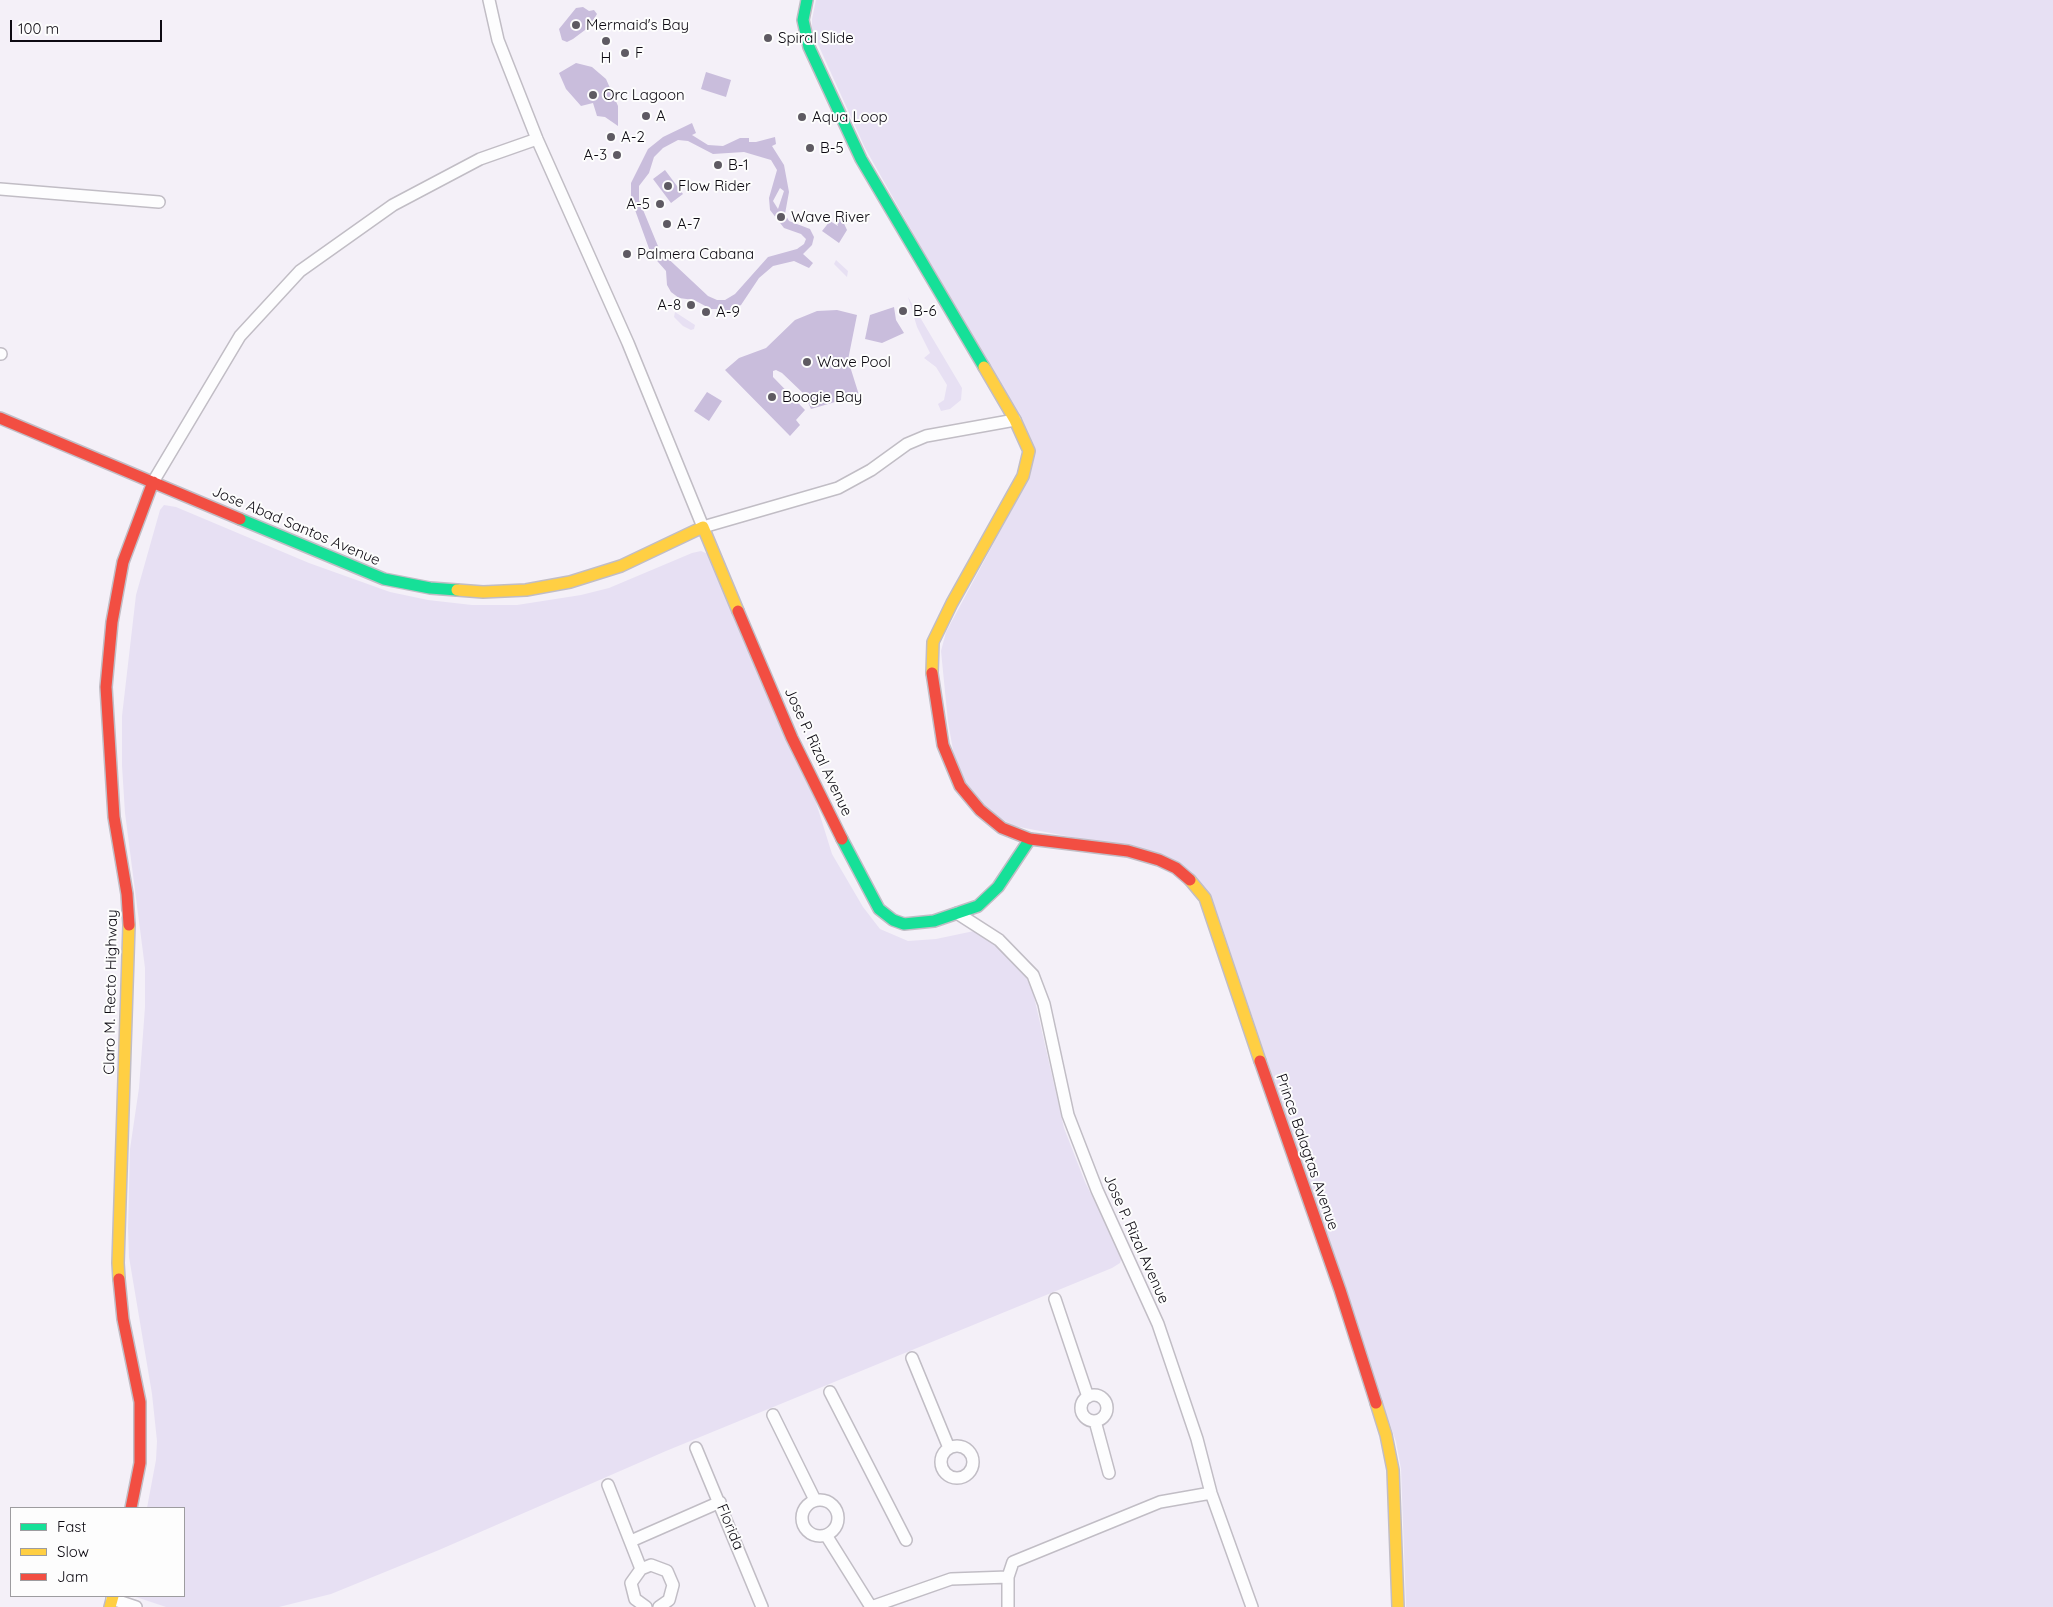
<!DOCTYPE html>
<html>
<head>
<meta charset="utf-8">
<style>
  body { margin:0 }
  #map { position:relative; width:2053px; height:1607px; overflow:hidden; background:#f4f0f8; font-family:Quicksand,sans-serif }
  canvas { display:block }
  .legend { position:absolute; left:10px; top:1507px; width:175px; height:90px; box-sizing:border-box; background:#fdfdfd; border:1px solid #9d9c9f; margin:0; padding:6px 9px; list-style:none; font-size:15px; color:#0d0a12 }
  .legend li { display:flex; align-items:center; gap:10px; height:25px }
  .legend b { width:25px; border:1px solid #9d9c9f }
  .scale { position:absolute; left:10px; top:20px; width:152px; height:22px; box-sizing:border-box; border:2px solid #0d0a12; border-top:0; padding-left:6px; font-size:15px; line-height:18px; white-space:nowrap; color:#0d0a12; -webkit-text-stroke:4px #fdfdfd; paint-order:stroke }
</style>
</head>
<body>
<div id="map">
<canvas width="2053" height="1607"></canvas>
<ul class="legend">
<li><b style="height:6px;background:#16e098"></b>Fast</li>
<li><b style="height:6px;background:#ffcf43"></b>Slow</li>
<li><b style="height:6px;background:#f24e42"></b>Jam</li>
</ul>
<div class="scale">100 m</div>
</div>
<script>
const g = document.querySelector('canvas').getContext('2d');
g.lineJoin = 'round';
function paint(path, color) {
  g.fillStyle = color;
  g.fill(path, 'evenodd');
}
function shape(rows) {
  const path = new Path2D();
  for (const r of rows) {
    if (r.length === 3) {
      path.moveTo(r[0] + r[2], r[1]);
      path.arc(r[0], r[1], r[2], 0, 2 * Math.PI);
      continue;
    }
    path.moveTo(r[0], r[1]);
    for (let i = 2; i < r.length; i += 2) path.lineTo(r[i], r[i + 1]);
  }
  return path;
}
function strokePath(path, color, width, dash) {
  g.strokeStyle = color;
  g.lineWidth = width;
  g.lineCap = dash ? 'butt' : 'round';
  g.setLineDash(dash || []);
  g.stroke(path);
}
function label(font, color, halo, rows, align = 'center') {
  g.font = font + ' Quicksand,sans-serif';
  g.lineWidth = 4;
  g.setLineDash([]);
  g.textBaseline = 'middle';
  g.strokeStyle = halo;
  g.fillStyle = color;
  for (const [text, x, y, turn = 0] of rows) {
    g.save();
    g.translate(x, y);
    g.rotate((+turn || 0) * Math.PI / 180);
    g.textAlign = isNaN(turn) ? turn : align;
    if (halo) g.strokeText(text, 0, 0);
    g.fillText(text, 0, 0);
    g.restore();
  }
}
const green = shape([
  [816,0,2053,0,2053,1607,1406,1607,1401,1469,1396,1442,1216,909,1155,853,1014,826,993,814,972,793,956,767,948,722,941,651,946,632,1026,483,1023,428,865,148,812,31,812,19],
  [836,260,848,271,847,277,834,264],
  [908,297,962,388,961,400,950,409,941,411,938,404,944,400,947,385,936,367,924,358,930,353,917,327],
  [675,312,695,325,694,329,691,330,683,326,674,317],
  [164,505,176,507,309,563,390,592,428,600,472,605,517,605,581,595,609,588,692,553,701,551,708,554,810,783,832,854,863,907,880,929,908,941,936,939,974,931,995,942,1030,979,1064,1128,1085,1182,1122,1256,1120,1263,1112,1268,666,1451,439,1550,331,1594,279,1607,166,1607,133,1596,184,1596,184,1508,147,1508,156,1460,157,1441,152,1394,129,1257,128,1228,130,1149,139,1088,145,1007,145,968,125,813,122,766,122,716,136,595,160,510]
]);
const water = shape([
  [583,7,589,11,594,10,597,14,589,27,573,39,567,42,562,40,559,29,576,8],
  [576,63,592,67,606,79,618,106,618,126,605,117,597,116,593,103,581,106,566,89,559,73],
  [706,72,731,80,726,97,701,89],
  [692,123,696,133,692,135,708,145,723,146,740,138,749,138,749,142,756,142,775,137,776,144,772,146,784,165,789,192,785,214,789,221,810,229,814,237,812,245,803,254,813,263,809,268,794,261,773,266,759,278,741,305,725,313,720,309,711,309,694,300,679,298,671,292,667,285,666,271,651,254,631,199,631,183,648,149,663,137],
  [678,140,688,141,713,154,744,152,771,160,777,170,769,198,770,210,784,228,801,234,806,239,804,244,797,249,768,257,735,294,725,300,717,300,708,296,660,251,639,200,639,186,649,173,654,157,663,148],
  [780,188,784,191,778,209,773,201],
  [665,170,683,194,671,203,653,179],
  [839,213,847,230,839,243,822,231,830,221,838,226,835,216],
  [894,307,896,320,904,333,882,343,865,339,870,315],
  [837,310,857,315,848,360,859,395,811,409,804,394,782,373,776,370,773,371,773,377,805,410,796,420,800,425,790,436,725,370,739,358,766,348,795,320,817,311],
  [707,392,722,401,709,421,694,411]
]);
const street = shape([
  [489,0,498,40,537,139,628,343,703,527,838,488,871,470,907,444,926,436,1015,420],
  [0,189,159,202],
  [0,354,1,354],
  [153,482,240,336,300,271,393,205,480,159,537,139],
  [957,913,999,940,1033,975,1044,1004,1068,1115,1097,1190,1158,1324,1197,1439,1211,1493,1252,1607],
  [1055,1299,1088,1397],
  [912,1358,949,1448],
  [830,1392,906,1540],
  [1094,1408,13],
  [773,1415,815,1500],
  [1095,1421,1109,1473],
  [957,1462,16],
  [696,1448,762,1607],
  [608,1485,641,1569],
  [820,1518,18],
  [826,1535,871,1607],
  [631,1541,720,1502],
  [112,1599,136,1607],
  [646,1607,635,1599,631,1583,641,1569,651,1565,667,1571,673,1585,669,1600,659,1607],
  [871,1607,951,1579,1008,1577],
  [1008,1607,1008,1577,1013,1562,1160,1502,1211,1493]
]);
const fast = shape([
  [807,0,803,20,809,47,861,159,984,367],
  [240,519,384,579,430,588,457,590],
  [842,839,879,909,893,920,904,924,934,921,978,906,998,887,1030,839]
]);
const slow = shape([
  [457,590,483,592,526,590,570,582,621,566,703,527,738,611],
  [932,673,933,642,952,603,1023,476,1029,451,1015,420,984,367],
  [1190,880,1205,898,1260,1061],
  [119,1279,118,1263,129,925],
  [1376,1403,1386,1435,1393,1470,1398,1607],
  [110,1607,113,1596]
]);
const jam = shape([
  [0,418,240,519],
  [738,611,792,738,842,839],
  [932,673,943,745,960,786,980,810,1002,828,1030,839,1128,851,1159,860,1176,868,1190,880],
  [129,925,127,894,114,817,106,687,112,622,123,562,153,482],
  [1260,1061,1340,1290,1376,1403],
  [119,1279,123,1319,140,1402,140,1463,131,1508]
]);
const markers = [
  [576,25,5,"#5e5a62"],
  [768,38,5,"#5e5a62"],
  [606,41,5,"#5e5a62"],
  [625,53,5,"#5e5a62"],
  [593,95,5,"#5e5a62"],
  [646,116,5,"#5e5a62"],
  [802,117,5,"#5e5a62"],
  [611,137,5,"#5e5a62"],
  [810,148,5,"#5e5a62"],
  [617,155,5,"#5e5a62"],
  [718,165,5,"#5e5a62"],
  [668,186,5,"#5e5a62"],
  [660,204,5,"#5e5a62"],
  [781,217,5,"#5e5a62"],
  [667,224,5,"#5e5a62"],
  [627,254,5,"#5e5a62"],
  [691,305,5,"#5e5a62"],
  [903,311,5,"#5e5a62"],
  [706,312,5,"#5e5a62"],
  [807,362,5,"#5e5a62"],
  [772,397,5,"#5e5a62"]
];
const poiNames = [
  ["Mermaid's Bay",586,25],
  ["Spiral Slide",778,38],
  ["F",635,53],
  ["H",606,58,"center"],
  ["Orc Lagoon",603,95],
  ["A",656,116],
  ["Aqua Loop",812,117],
  ["A-2",621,137],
  ["B-5",820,148],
  ["A-3",607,155,"right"],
  ["B-1",728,165],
  ["Flow Rider",678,186],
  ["A-5",650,204,"right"],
  ["Wave River",791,217],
  ["A-7",677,224],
  ["Palmera Cabana",637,254],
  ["A-8",681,305,"right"],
  ["B-6",913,311],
  ["A-9",716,312],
  ["Wave Pool",817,362],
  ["Boogie Bay",782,397]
];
const streetNames = [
  ["Jose Abad Santos Avenue",296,526,23],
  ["Jose P. Rizal Avenue",818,752,65],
  ["Claro M. Recto Highway",111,992,-89],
  ["Prince Balagtas Avenue",1307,1152,71],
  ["Jose P. Rizal Avenue",1136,1239,66],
  ["Florida",730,1527,68]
];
paint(green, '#e7e0f3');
paint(water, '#c9bddc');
strokePath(street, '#c1bdc5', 14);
strokePath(fast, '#c1bdc5', 14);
strokePath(slow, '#c1bdc5', 14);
strokePath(jam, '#c1bdc5', 14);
strokePath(street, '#fdfdfe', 11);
strokePath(fast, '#16e098', 11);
strokePath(slow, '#ffcf43', 11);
strokePath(jam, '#f24e42', 11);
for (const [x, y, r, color] of markers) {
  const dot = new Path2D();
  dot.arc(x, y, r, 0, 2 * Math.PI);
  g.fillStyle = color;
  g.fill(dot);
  strokePath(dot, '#fdfdfd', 2);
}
label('15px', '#0d0a12', '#fdfdfd', poiNames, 'left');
label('15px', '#0d0a12', '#fdfdfd', streetNames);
</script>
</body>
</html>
